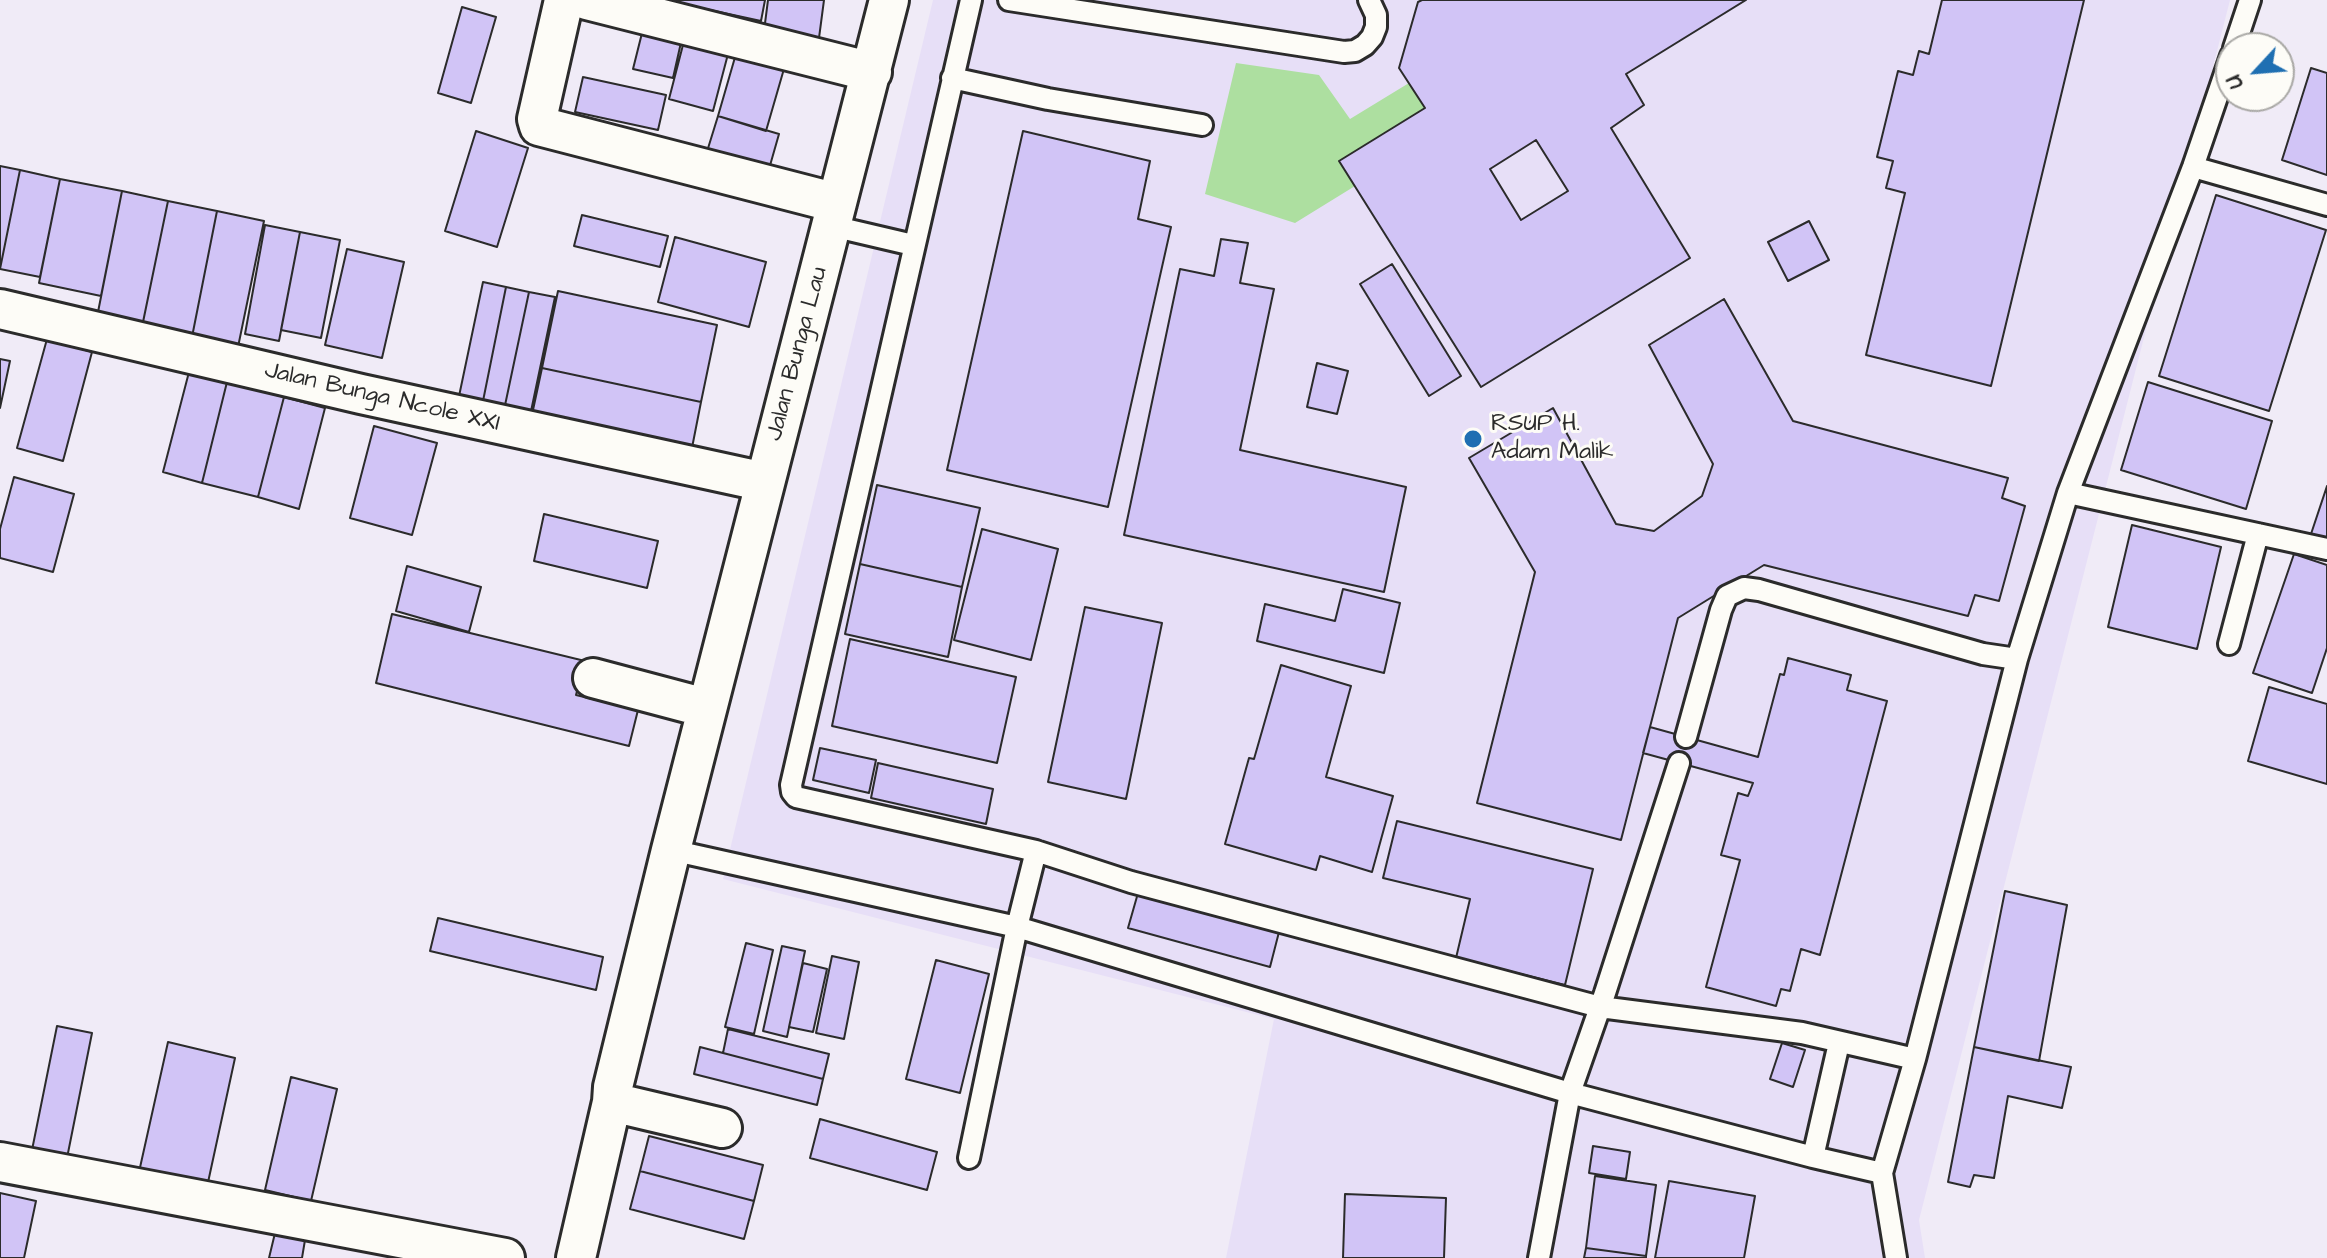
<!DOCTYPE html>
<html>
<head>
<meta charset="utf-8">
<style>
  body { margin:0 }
  #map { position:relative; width:2327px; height:1258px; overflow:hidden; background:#f0ebf7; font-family:"Architects Daughter",sans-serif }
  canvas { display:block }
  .north { position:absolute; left:2215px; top:32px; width:80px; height:80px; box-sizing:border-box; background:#fdfcf7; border:2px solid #a9a8a5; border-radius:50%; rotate:244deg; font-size:22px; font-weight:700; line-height:32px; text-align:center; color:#2b2b2b }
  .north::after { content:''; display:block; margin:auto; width:28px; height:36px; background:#1f6fb2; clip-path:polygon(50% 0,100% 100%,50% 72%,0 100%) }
</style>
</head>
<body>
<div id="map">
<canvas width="2327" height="1258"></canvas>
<div class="north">U</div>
</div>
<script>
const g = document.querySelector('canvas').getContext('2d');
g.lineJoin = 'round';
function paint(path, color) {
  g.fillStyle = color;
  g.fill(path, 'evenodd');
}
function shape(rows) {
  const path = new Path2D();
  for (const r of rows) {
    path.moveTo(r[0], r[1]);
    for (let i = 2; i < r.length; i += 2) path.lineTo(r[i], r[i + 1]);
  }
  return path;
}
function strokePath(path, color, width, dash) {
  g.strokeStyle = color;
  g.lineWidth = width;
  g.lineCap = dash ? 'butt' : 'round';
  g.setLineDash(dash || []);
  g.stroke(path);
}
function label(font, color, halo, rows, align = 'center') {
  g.font = font + ' "Architects Daughter",sans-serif';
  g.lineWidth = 6;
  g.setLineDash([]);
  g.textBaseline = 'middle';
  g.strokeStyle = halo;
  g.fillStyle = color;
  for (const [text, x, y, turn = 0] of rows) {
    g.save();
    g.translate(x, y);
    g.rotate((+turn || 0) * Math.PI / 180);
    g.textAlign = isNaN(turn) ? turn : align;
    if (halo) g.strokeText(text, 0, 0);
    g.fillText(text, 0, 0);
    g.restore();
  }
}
const built = shape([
  [933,0,2230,0,1919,1220,1925,1258,1226,1258,1274,1019,723,879]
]);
const green = shape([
  [1236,63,1319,75,1350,119,1409,83,1425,108,1340,161,1355,186,1295,223,1205,194]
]);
const building = shape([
  [664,0,765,0,761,21,664,0],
  [768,0,824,0,819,38,764,31,768,0],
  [1422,0,1746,0,1626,74,1644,105,1611,128,1690,258,1481,387,1339,161,1425,108,1399,68,1418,2,1422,0],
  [1536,140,1568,191,1521,220,1490,169,1536,140],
  [1942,0,2084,0,1991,386,1866,355,1905,193,1886,188,1893,161,1877,157,1898,71,1913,75,1919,51,1929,54,1942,0],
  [462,7,496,17,471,103,438,93,462,7],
  [643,29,682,38,673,78,633,69,643,29],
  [740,40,788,55,766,131,718,116,740,40],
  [684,41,728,54,713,111,669,99,684,41],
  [2311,68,2327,73,2327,175,2282,160,2311,68],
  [583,77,666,95,658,130,575,112,583,77],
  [718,116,779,134,767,176,705,158,718,116],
  [476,131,528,148,497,247,445,231,476,131],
  [1023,131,1150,161,1138,219,1171,227,1108,507,947,470,1023,131],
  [0,166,20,170,0,269,0,166],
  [20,170,60,179,40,277,0,269,20,170],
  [60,179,122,191,101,296,39,283,60,179],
  [122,191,168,201,143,322,98,312,122,191],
  [2216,195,2326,230,2269,411,2159,376,2216,195],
  [168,201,217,211,192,337,142,327,168,201],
  [217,211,264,221,238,347,192,337,217,211],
  [582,215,668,236,660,267,574,246,582,215],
  [1809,221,1829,260,1788,281,1768,242,1809,221],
  [265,225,300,232,279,341,245,334,265,225],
  [300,232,340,240,321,338,281,330,300,232],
  [675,237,766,262,749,327,658,302,675,237],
  [1221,239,1248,243,1240,283,1274,289,1240,450,1406,487,1384,592,1124,535,1180,269,1214,276,1221,239],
  [347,249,404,262,382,358,325,345,347,249],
  [1392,264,1461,376,1429,396,1360,284,1392,264],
  [483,282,506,287,482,406,458,401,483,282],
  [506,287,529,292,504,410,482,406,506,287],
  [558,291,717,325,701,402,542,368,558,291],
  [529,292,555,297,530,416,504,410,529,292],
  [1724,299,1793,421,2008,478,2002,498,2025,506,1999,601,1975,595,1968,616,1764,565,1678,618,1621,840,1477,803,1535,572,1469,458,1553,408,1616,524,1654,531,1702,496,1713,464,1649,345,1724,299],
  [47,339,92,352,63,461,17,448,47,339],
  [0,359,10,361,0,408,0,359],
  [1317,363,1348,371,1337,414,1307,407,1317,363],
  [542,368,701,402,690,458,530,424,542,368],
  [189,372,227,382,202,483,163,472,189,372],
  [227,382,284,397,258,497,202,483,227,382],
  [2148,382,2272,421,2246,509,2121,470,2148,382],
  [284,397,325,408,299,509,258,497,284,397],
  [374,426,437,443,412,535,350,518,374,426],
  [14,477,74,494,53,572,0,558,0,529,14,477],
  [877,485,980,508,962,587,860,564,877,485],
  [2327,486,2327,539,2311,534,2327,486],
  [544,514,658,541,647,588,534,561,544,514],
  [2132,525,2221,547,2197,649,2108,627,2132,525],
  [982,529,1058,549,1031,660,954,640,982,529],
  [2294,554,2327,565,2327,648,2312,693,2253,673,2294,554],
  [860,564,962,587,948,657,845,634,860,564],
  [407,566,481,587,469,632,396,611,407,566],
  [1343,589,1400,603,1384,673,1257,641,1265,604,1335,621,1343,589],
  [1085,607,1162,623,1126,799,1048,782,1085,607],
  [392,614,585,661,576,695,638,710,629,746,376,683,392,614],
  [850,639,1016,677,997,763,832,726,850,639],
  [1788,658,1851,675,1847,690,1887,701,1820,955,1801,949,1790,991,1781,989,1776,1006,1706,987,1740,860,1721,855,1738,793,1748,796,1753,783,1643,753,1650,727,1758,757,1780,674,1784,675,1788,658],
  [1281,665,1351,686,1326,777,1393,796,1372,872,1320,856,1316,870,1225,844,1249,758,1254,759,1281,665],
  [2269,687,2327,704,2327,784,2248,761,2269,687],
  [820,748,876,760,869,793,813,780,820,748],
  [878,763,993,789,986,824,871,798,878,763],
  [1397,821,1593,869,1565,985,1456,958,1470,899,1383,878,1397,821],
  [2005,891,2067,905,2039,1061,1974,1047,2005,891],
  [1138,893,1279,932,1270,967,1128,928,1138,893],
  [438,918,603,957,596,990,430,951,438,918],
  [746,943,773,950,754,1034,725,1027,746,943],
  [782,946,805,951,787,1037,763,1031,782,946],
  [832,956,859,962,844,1039,816,1033,832,956],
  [936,960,989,974,960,1093,906,1079,936,960],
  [803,963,827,969,813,1032,789,1027,803,963],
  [57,1026,92,1033,67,1158,32,1150,57,1026],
  [728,1029,829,1054,823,1079,723,1053,728,1029],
  [168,1042,235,1058,207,1187,139,1172,168,1042],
  [1782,1043,1805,1050,1793,1087,1770,1079,1782,1043],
  [700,1047,823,1079,817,1105,694,1074,700,1047],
  [1974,1047,2071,1067,2062,1108,2008,1096,1994,1178,1974,1175,1970,1187,1948,1182,1974,1047],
  [291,1077,337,1089,311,1201,265,1190,291,1077],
  [820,1119,937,1152,927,1190,810,1158,820,1119],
  [649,1136,763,1165,754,1201,640,1171,649,1136],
  [1593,1146,1630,1152,1626,1179,1589,1173,1593,1146],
  [640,1171,754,1201,744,1239,630,1209,640,1171],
  [1595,1176,1656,1185,1646,1256,1586,1248,1595,1176],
  [1669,1181,1755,1196,1744,1258,1655,1258,1669,1181],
  [0,1193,36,1201,24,1258,0,1258,0,1193],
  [1345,1194,1446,1198,1444,1258,1343,1258,1345,1194],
  [275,1233,305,1240,302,1258,269,1258,275,1233],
  [1586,1248,1646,1256,1646,1258,1584,1258,1586,1248]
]);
const service = shape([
  [971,0,791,785,792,792,796,797,1036,851,1131,882,1600,1007,1802,1033,1915,1059],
  [1009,0,1344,52,1355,51,1365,45,1372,37,1376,27,1376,15,1369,0],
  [2234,48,2250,0],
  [952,78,1048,99,1202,125],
  [2193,167,2327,205],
  [832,226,913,245],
  [2068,493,2327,549],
  [2229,644,2258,534],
  [1686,737,1721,610,1727,596,1744,588,1759,590,1983,654,2017,659],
  [671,850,1017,927,1570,1093,1813,1157,1882,1173],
  [1813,1157,1839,1043],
  [969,1158,1017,927,1036,851],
  [1539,1258,1570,1093,1605,993,1679,763],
  [1896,1258,1882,1173,1915,1059,2017,659,2068,493,2193,167,2231,56]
]);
const minor = shape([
  [564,0,537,119,539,126,837,203],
  [587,0,872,72],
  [0,309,361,394,765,482],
  [593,678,706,708],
  [612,1102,722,1128],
  [0,1162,505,1258],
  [576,1258,612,1102,613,1087,671,850,889,0]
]);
const markers = [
  [1473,439,10,"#1f6fb2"]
];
const streetNames = [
  ["Jalan Bunga Lau",798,354,-75],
  ["Jalan Bunga Ncole XXI",382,398,13]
];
const poiNames = [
  ["RSUP H.",1491,425],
  ["Adam Malik",1491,453]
];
paint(built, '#e7dff7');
paint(green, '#addfa0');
paint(building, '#d1c4f6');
strokePath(building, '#2b2b2b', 2);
strokePath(service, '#2b2b2b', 26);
strokePath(minor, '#2b2b2b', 44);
strokePath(service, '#fdfcf7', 20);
strokePath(minor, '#fdfcf7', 38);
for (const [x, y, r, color] of markers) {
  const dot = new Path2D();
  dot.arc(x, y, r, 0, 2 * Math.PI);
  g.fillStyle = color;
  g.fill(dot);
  strokePath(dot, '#fdfcf7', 3);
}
label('24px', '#2b2b2b', '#fdfcf7', streetNames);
label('24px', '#2b2b2b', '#fdfcf7', poiNames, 'left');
</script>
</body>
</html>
